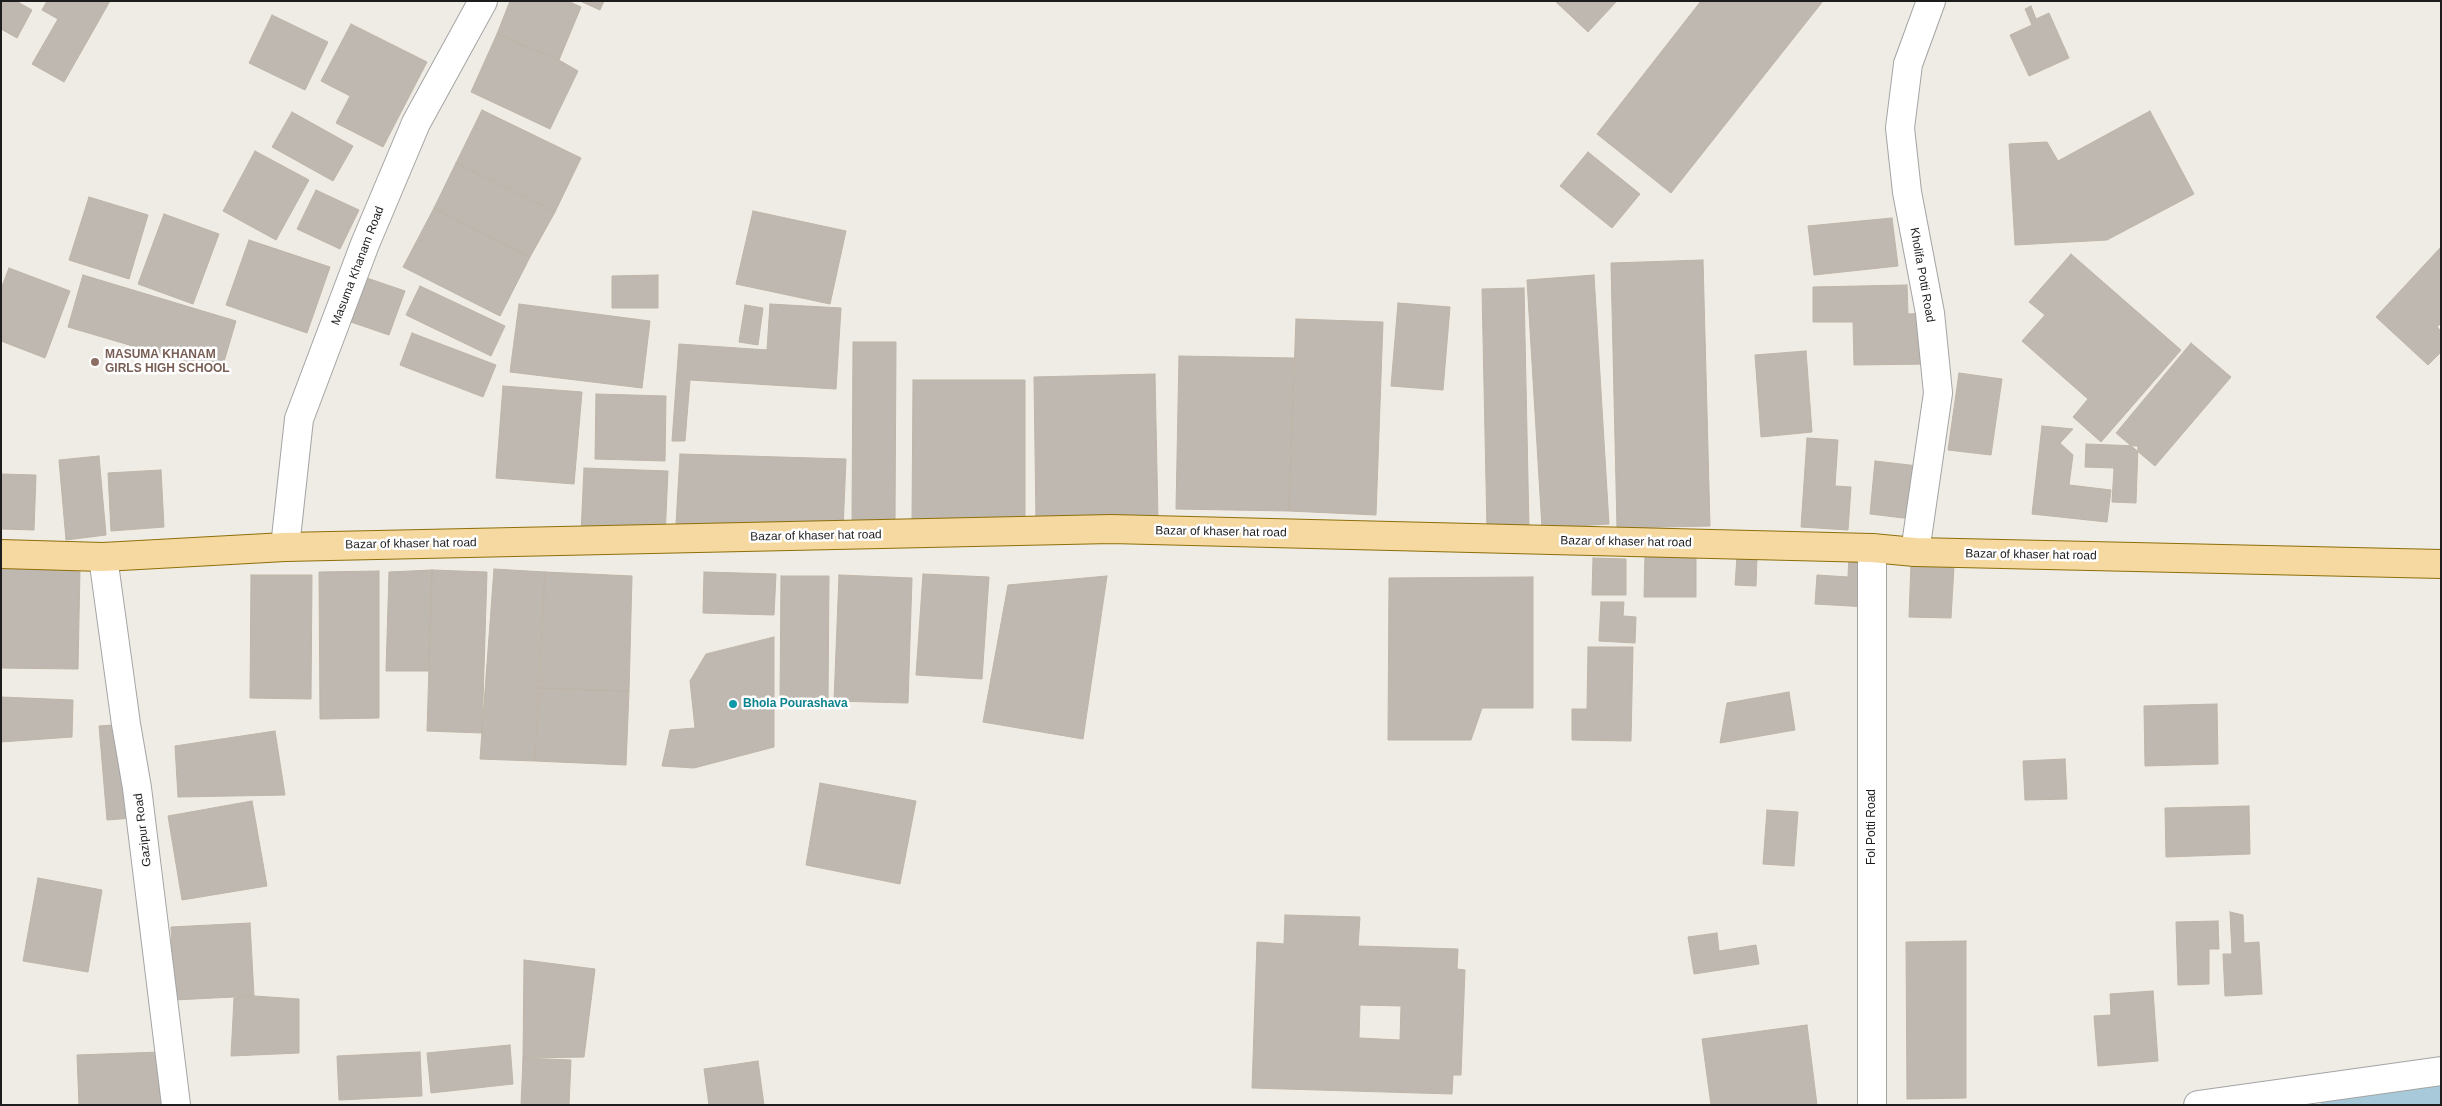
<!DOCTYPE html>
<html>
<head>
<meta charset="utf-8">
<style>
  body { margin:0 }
  #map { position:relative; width:2442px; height:1106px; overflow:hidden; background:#eeece4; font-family:Helvetica,sans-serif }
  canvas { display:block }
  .frame { position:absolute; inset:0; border:2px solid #1d1d1d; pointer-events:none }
</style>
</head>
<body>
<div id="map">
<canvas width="2442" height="1106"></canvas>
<div class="frame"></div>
</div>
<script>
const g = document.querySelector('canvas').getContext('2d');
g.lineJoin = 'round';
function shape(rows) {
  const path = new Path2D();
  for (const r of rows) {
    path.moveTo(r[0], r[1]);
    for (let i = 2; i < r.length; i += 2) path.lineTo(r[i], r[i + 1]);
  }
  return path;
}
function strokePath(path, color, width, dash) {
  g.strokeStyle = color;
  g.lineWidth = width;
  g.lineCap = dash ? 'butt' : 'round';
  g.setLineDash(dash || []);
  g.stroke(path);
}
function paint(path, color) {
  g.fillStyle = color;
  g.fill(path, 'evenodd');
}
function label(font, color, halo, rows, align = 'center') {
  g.font = font + ' Helvetica,sans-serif';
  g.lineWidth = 5;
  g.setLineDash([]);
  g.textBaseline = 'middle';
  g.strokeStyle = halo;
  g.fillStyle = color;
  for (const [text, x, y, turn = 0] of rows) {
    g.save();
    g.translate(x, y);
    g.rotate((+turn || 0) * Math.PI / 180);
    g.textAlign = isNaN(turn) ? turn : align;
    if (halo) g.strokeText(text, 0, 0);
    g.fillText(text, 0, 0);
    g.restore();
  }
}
const canal = shape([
  [2340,1105,2441,1093]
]);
const building = shape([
  [1,1,16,1,32,10,17,38,1,29,1,1],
  [47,1,110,1,64,82,32,64,58,19,42,10,47,1],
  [510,1,568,1,581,7,559,60,497,34,510,1],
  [580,1,604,1,600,10,580,1],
  [1555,1,1617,1,1588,32,1555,1],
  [1701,1,1823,1,1671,193,1597,134,1701,1],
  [2031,6,2036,19,2049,13,2069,58,2029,76,2010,35,2032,25,2025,9,2031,6],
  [272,15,328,42,305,90,249,63,272,15],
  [351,24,427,62,383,147,336,123,350,96,321,81,351,24],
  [497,34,559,60,578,71,550,129,471,92,497,34],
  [482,110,581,158,555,212,456,163,482,110],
  [2150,111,2194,194,2107,240,2015,245,2009,144,2047,142,2058,161,2150,111],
  [292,112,353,146,333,181,272,147,292,112],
  [255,151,309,180,276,240,223,211,255,151],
  [1588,152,1640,194,1612,228,1560,186,1588,152],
  [456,163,555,212,530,257,434,208,456,163],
  [316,190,359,210,340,249,297,229,316,190],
  [89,197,148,215,129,279,69,260,89,197],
  [434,208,530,257,500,316,403,267,434,208],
  [753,211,846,231,830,304,736,284,753,211],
  [164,214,219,234,193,304,138,284,164,214],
  [1892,218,1898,266,1814,275,1808,226,1892,218],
  [249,240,330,267,307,333,226,305,249,240],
  [2441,247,2441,323,2437,327,2441,331,2441,352,2428,365,2376,317,2441,247],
  [2071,254,2181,350,2101,442,2073,417,2088,399,2022,341,2045,315,2029,302,2071,254],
  [1703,260,1710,526,1617,528,1611,263,1703,260],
  [9,268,70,291,45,358,1,341,1,289,9,268],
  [83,275,236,321,221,372,68,327,83,275],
  [658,275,658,308,612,308,612,276,658,275],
  [1594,275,1609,524,1542,528,1527,280,1594,275],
  [364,277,405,291,389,335,348,321,364,277],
  [1907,285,1908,314,1930,313,1930,364,1854,365,1853,322,1813,322,1813,287,1907,285],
  [420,286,505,326,491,356,406,315,420,286],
  [1524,288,1529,529,1487,530,1482,289,1524,288],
  [1398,303,1450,307,1443,390,1391,386,1398,303],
  [519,304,650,321,642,388,510,372,519,304],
  [770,304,841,308,836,389,690,380,685,441,672,441,679,344,767,350,770,304],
  [745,305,763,308,758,345,739,342,745,305],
  [1296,319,1383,322,1376,515,1289,511,1296,319],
  [412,333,496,365,483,397,400,365,412,333],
  [853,342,896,342,895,523,852,523,853,342],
  [2191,343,2231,377,2155,466,2116,433,2191,343],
  [1806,351,1812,432,1761,437,1755,355,1806,351],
  [1179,356,1294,358,1289,511,1176,509,1179,356],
  [1959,373,2002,379,1991,455,1948,450,1959,373],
  [1155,374,1158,519,1036,522,1034,377,1155,374],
  [913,380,1025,380,1025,522,912,522,913,380],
  [503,386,582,392,574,484,496,478,503,386],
  [596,394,666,396,665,461,595,459,596,394],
  [2042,426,2073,429,2060,443,2073,455,2069,485,2111,490,2107,522,2032,514,2042,426],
  [1807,438,1838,440,1835,486,1851,487,1848,530,1801,527,1807,438],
  [2086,444,2138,446,2136,503,2112,502,2114,468,2085,467,2086,444],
  [680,454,846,459,843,530,676,524,680,454],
  [99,456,106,535,66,540,59,460,99,456],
  [1875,461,1918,466,1912,519,1870,514,1875,461],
  [584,468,668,471,665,537,581,534,584,468],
  [161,470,164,527,111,531,108,473,161,470],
  [1,474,36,475,34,530,1,529,1,474],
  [1849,555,1869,556,1867,607,1815,604,1817,575,1848,577,1849,555],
  [1645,556,1696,557,1696,597,1644,597,1645,556],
  [1737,557,1757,558,1756,586,1735,585,1737,557],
  [1593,558,1626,559,1626,595,1592,595,1593,558],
  [1911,564,1954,566,1951,618,1909,617,1911,564],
  [1,567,80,568,78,669,1,668,1,567],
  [494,569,545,572,535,761,480,759,494,569],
  [432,570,429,671,386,671,389,572,432,570],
  [432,570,487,572,482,733,427,731,432,570],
  [379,571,379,718,320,719,319,572,379,571],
  [545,572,632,576,629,691,538,688,545,572],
  [704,572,776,574,774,615,703,613,704,572],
  [923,574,989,577,982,679,916,675,923,574],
  [251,575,312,575,311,699,250,698,251,575],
  [839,575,912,578,908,703,834,701,839,575],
  [781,576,829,576,828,701,780,701,781,576],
  [1107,576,1083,739,983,722,1008,585,1107,576],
  [1533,577,1533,708,1482,708,1471,740,1388,740,1389,578,1533,577],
  [1601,602,1624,602,1623,616,1636,617,1635,643,1599,641,1601,602],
  [774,637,774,747,694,768,662,766,670,730,695,728,690,681,706,654,774,637],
  [1588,647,1633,647,1631,741,1572,740,1572,709,1587,709,1588,647],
  [538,688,629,691,626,765,535,761,538,688],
  [1789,692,1795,730,1720,743,1727,703,1789,692],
  [1,697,73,700,72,737,1,742,1,697],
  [2217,704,2218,764,2145,766,2144,706,2217,704],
  [126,724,133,818,107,820,99,726,126,724],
  [275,731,285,795,178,797,175,746,275,731],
  [2065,759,2067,799,2025,800,2023,761,2065,759],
  [820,783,916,801,900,884,806,865,820,783],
  [252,801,267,886,182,900,168,816,252,801],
  [2249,806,2250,854,2166,857,2165,808,2249,806],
  [1767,810,1798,812,1794,866,1763,864,1767,810],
  [38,878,102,890,88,972,23,961,38,878],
  [2230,912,2243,915,2244,943,2259,942,2262,994,2225,996,2223,954,2232,954,2230,912],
  [1285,915,1360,917,1358,946,1458,949,1457,969,1465,970,1461,1075,1453,1075,1452,1094,1252,1088,1257,942,1284,944,1285,915],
  [1360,1005,1401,1006,1400,1040,1359,1038,1360,1005],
  [2218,921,2219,949,2209,949,2209,984,2178,985,2176,922,2218,921],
  [250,923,254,996,174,1000,171,927,250,923],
  [1717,933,1719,951,1756,945,1759,964,1694,974,1688,937,1717,933],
  [1966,941,1966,1098,1907,1099,1906,942,1966,941],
  [524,960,595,969,584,1057,523,1058,524,960],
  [2153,991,2158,1061,2098,1066,2094,1016,2111,1015,2110,994,2153,991],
  [254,996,299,999,299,1053,231,1056,234,998,254,996],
  [1807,1025,1817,1105,1711,1105,1702,1039,1807,1025],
  [510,1045,513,1084,431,1093,427,1053,510,1045],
  [160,1052,162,1105,79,1105,77,1055,160,1052],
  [420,1052,422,1096,339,1100,337,1056,420,1052],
  [523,1058,571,1060,569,1105,521,1105,523,1058],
  [758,1061,764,1105,709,1105,704,1069,758,1061]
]);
const minor = shape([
  [285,547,299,419,365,244,416,123,483,1],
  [1872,1105,1872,548]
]);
const tertiary = shape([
  [1915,552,1938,393,1930,313,1907,192,1900,128,1908,64,1931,1],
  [103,557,126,724,137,788,176,1105],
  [2198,1105,2441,1071]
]);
const primary = shape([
  [1,554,103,557,285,547,1111,529,1872,548,1915,552,2441,564]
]);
const markers = [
  [95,362,5,"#8d6e63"],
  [733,704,5,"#0f9aa8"]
];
const streetNames = [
  ["Masuma Khanam Road",358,266,-69],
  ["Kholifa Potti Road",1922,275,80],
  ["Bazar of khaser hat road",1221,532,1],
  ["Bazar of khaser hat road",816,536,-1],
  ["Bazar of khaser hat road",1626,542,1],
  ["Bazar of khaser hat road",411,544,-1],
  ["Bazar of khaser hat road",2031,555,1],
  ["Fol Potti Road",1872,827,-90],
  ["Gazipur Road",143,830,-97]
];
const educationNames = [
  ["MASUMA KHANAM",105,355],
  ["GIRLS HIGH SCHOOL",105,369]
];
const cultureNames = [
  ["Bhola Pourashava",743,704]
];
strokePath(canal, '#a7c9d9', 39);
paint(building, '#beb8b1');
strokePath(building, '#bfb4a7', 1);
strokePath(minor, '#a4a4a4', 30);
strokePath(tertiary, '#a4a4a4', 30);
strokePath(primary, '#8e6f09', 30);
strokePath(minor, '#fff', 28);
strokePath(tertiary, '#fff', 28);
strokePath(primary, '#f6d9a1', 28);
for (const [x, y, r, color] of markers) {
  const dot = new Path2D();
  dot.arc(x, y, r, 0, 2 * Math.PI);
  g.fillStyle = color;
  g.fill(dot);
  strokePath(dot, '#fff', 2);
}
label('12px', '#1d1d1d', '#fff', streetNames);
label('bold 12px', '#785e54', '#fff', educationNames, 'left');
label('bold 12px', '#0d838f', '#fff', cultureNames, 'left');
</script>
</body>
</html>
